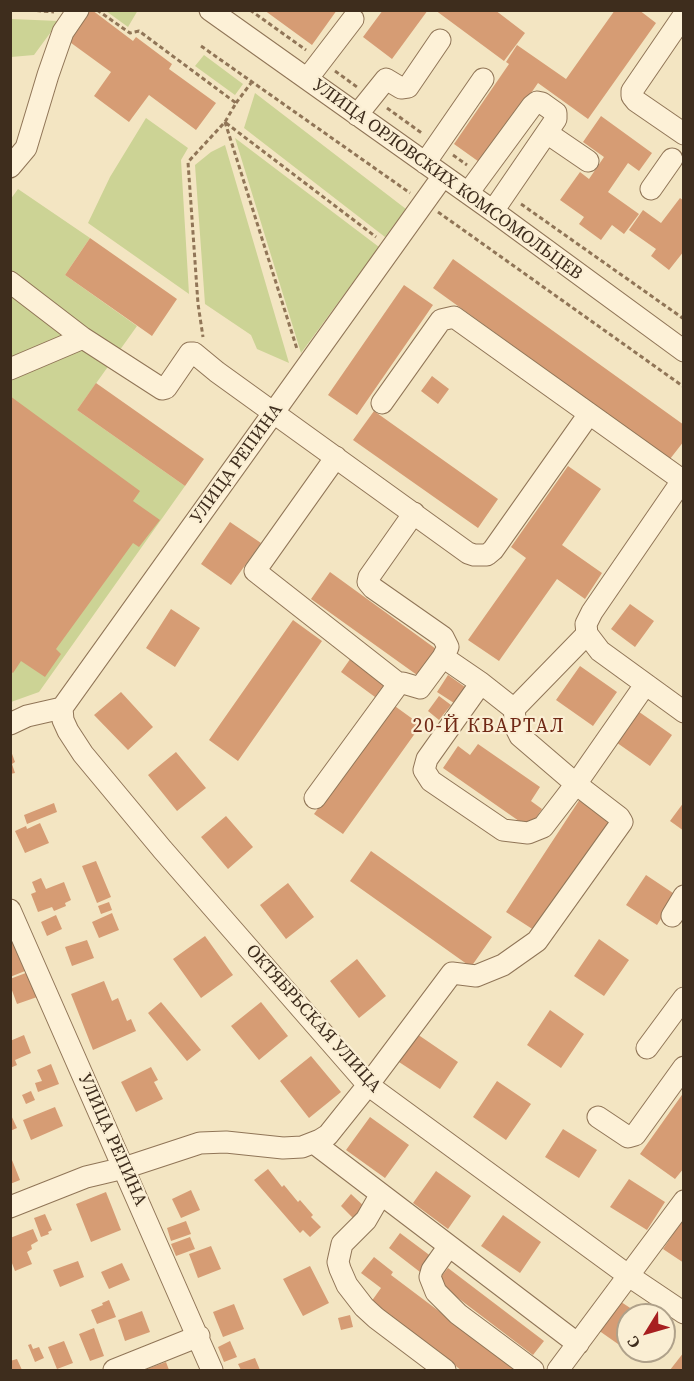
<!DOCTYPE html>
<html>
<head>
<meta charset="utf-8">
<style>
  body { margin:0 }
  #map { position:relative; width:694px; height:1381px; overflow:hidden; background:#f3e5c2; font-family:"Source Serif 4",serif }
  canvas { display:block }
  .frame { position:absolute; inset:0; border:12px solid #3e2d1d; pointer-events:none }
  .north { position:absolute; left:616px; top:1303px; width:60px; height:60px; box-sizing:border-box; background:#faeed3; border:2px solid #afa18a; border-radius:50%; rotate:233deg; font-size:16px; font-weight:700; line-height:24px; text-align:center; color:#3e2d1d }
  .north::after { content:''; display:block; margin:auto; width:21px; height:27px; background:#a71f20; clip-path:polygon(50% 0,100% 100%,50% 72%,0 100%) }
</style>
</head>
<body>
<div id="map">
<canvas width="694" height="1381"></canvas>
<div class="frame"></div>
<div class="north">С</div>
</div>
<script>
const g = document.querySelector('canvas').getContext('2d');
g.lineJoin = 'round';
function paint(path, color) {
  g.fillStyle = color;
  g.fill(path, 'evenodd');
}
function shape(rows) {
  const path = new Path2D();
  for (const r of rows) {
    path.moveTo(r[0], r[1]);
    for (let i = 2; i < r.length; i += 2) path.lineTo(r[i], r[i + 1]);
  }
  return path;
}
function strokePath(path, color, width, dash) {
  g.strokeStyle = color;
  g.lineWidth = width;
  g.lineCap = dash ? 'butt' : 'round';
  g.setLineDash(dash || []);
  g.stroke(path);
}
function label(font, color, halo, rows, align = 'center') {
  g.font = font + ' "Source Serif 4",serif';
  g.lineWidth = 4.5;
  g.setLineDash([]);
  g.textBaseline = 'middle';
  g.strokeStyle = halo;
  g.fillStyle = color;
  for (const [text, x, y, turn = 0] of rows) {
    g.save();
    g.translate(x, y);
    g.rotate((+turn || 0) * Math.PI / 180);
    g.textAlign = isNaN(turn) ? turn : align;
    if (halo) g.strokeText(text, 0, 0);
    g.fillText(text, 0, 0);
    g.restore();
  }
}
const green = shape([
  [138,10,128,27,106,11,106,10],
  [11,19,59,21,34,55,11,57],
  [204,55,243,84,235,95,195,66],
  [255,93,406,209,385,237,244,128],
  [146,118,188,148,181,160,189,294,88,223,110,177],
  [235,138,379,247,301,353],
  [225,145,289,363,257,349,251,335,205,304,195,165,211,152],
  [18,189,90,238,65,275,137,326,77,410,185,486,39,692,11,702,10,200]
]);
const building = shape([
  [89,10,92,10,133,41,136,37,172,64,169,69,216,103,196,130,149,95,129,122,94,96,111,72,67,40],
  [264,10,337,10,312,45],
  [383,10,428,10,392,59,363,37],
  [435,10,495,10,525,33,504,61],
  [615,10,639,10,656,23,588,119,538,83,482,164,454,144,509,64,506,62,517,45,566,79],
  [601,116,652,153,639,171,628,163,608,192,639,214,624,234,612,225,601,240,579,224,584,217,560,200,580,172,589,179,604,157,583,142],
  [680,198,684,201,684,251,669,270,651,256,656,249,629,230,643,210,661,223],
  [90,238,177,299,152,336,65,275],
  [453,259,684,425,684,441,670,459,433,288],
  [404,285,433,305,357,415,328,395],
  [432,376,449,389,438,404,421,391],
  [96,383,204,459,185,486,77,410],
  [10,396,140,491,133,501,160,520,139,547,133,543,56,649,61,654,45,677,21,661,13,673,10,671],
  [374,411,498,499,478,528,353,440],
  [568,466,601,489,562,545,602,573,585,599,557,579,499,661,468,640,526,558,511,547],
  [230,522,261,543,231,585,201,564],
  [330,572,436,649,417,675,311,599],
  [630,604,654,621,635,647,611,629],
  [171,609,200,628,175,667,146,648],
  [293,620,322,641,238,761,209,740],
  [353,655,388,680,375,697,341,672],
  [580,666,617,692,593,726,556,700],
  [448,675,465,687,454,703,437,692],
  [121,692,153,727,128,750,94,715],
  [439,696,451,705,439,720,428,711],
  [392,704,421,725,343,834,314,814],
  [635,709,672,735,650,766,613,740],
  [478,744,540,787,531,801,542,809,529,828,443,768,458,746,470,755],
  [11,751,15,762,12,764,15,773,10,774],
  [176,752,206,788,177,811,148,775],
  [580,799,611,819,537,932,506,912],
  [684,802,684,831,670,821],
  [54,803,57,812,27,824,24,815],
  [226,816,253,847,228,869,201,837],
  [40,823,49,843,25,853,15,831,26,826,27,829],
  [371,851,492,937,471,967,350,881],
  [96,861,111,897,97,903,82,866],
  [646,875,676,895,657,925,626,905],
  [41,878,46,889,64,882,71,900,65,903,66,906,54,911,52,907,38,912,31,894,36,892,32,882],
  [288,883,314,917,286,939,260,905],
  [109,902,112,910,101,914,98,906],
  [112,913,119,930,99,938,92,922],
  [56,915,62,929,47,936,41,922],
  [205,936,233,975,201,998,173,959],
  [599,939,629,960,604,996,574,976],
  [87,940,94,958,72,966,65,947],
  [14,943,25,971,10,977,10,944],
  [357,959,386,996,359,1018,330,981],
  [31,971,40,996,17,1004,10,985,10,979],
  [104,981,112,1001,118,998,127,1021,131,1019,136,1031,93,1050,71,994],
  [161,1002,201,1050,187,1061,148,1013],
  [261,1002,288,1036,259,1060,231,1026],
  [550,1010,584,1034,561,1068,527,1045],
  [417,1034,458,1062,440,1089,399,1062],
  [24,1035,31,1053,15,1060,17,1065,10,1068,10,1041],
  [311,1056,341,1092,309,1118,280,1081],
  [51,1064,59,1084,38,1092,35,1083,42,1081,37,1070],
  [151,1067,158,1080,154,1082,163,1099,136,1112,121,1082],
  [497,1081,531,1104,506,1140,473,1117],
  [31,1091,35,1100,26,1104,22,1095],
  [684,1092,684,1168,675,1179,640,1154],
  [55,1107,63,1126,31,1140,23,1120],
  [10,1113,17,1128,10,1131],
  [370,1117,409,1145,385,1178,346,1150],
  [563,1129,597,1150,579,1178,545,1157],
  [10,1155,20,1180,10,1184],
  [268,1169,282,1187,284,1185,298,1202,300,1200,313,1215,311,1217,321,1227,310,1237,303,1230,300,1233,254,1180],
  [436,1171,471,1196,448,1229,413,1203],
  [629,1179,665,1202,647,1230,610,1207],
  [191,1190,200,1210,181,1218,172,1199],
  [106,1192,121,1230,91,1242,76,1204],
  [351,1194,367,1209,356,1221,341,1206],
  [45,1214,52,1230,48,1232,49,1234,41,1237,34,1218],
  [503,1215,541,1242,520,1273,481,1246],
  [684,1218,684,1263,663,1249],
  [186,1221,191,1234,171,1241,167,1228],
  [33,1229,38,1241,31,1245,32,1249,27,1252,32,1264,15,1271,10,1258,10,1238],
  [400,1233,432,1257,420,1272,389,1248],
  [190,1237,195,1249,176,1256,171,1244],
  [211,1246,221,1269,198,1278,189,1254],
  [374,1257,393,1272,391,1275,517,1370,461,1370,371,1302,381,1288,361,1273],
  [78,1261,84,1277,60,1287,53,1270],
  [122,1263,130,1280,109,1289,101,1272],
  [310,1266,329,1303,303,1316,283,1279],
  [448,1268,544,1341,533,1355,437,1282],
  [109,1300,116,1317,97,1324,91,1310,103,1305,102,1303],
  [618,1300,641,1315,628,1315,628,1351,598,1330],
  [234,1304,244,1329,223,1337,213,1312],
  [142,1311,150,1332,125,1341,118,1320],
  [350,1315,353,1327,341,1330,338,1318],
  [94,1328,104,1356,90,1361,79,1334],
  [64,1341,73,1363,57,1369,48,1347],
  [230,1341,237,1357,224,1362,218,1347],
  [31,1344,33,1349,39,1347,44,1358,35,1362,28,1345],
  [684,1352,684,1370,670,1370],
  [255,1358,260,1370,241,1370,238,1364],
  [17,1359,22,1370,10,1370,10,1361],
  [166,1362,169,1370,144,1370]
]);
const path = shape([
  [29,10,54,12],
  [97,10,130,33,139,31,236,103,225,122,188,162,198,304,203,337],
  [250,10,306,50],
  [201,46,410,193],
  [335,71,357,87],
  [236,103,251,83],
  [387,108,423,134],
  [225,122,297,349],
  [226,123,376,237],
  [453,155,467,165],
  [521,204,684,319],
  [438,212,684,387]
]);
const minor = shape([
  [210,10,493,211,684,351],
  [684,15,632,91,632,96,636,101,684,134],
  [307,79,353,19],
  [357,115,386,79,401,88,408,87,440,40],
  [547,133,588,161],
  [425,163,483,79],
  [10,167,26,148,48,75,63,32,78,10],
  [651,189,672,159],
  [468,193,532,106,537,102,542,103,556,113,556,119,493,211],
  [10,282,83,338,162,389,166,388,190,353,194,353,217,372,468,553,474,555,487,555,493,550,589,414],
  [10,369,83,338],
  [382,403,441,320,454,317,682,480],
  [336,457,255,571,399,684],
  [684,478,592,612,586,624,587,634,600,651,684,712],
  [414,513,369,577,368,582,373,588,443,637,448,647,443,657],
  [481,683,427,759,424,770,431,781,503,830,528,833,543,827,576,784,645,685],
  [62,708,63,720,68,731,83,754,162,849,368,1085,629,1276,684,1313],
  [514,709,587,634],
  [10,724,27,716,62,708,443,176],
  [10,910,212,1370],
  [672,916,684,896],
  [647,1048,684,998],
  [598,1117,628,1137,635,1135,684,1067],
  [314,1143,578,1344],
  [381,1194,366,1220,342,1244,338,1262,340,1269,347,1285,364,1307,376,1318,445,1370],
  [10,1207,86,1177,124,1168,200,1143,226,1142,283,1148,302,1147,320,1140,328,1135,368,1085,452,973,476,976,503,965,537,941,622,822,619,817,576,784,520,736,516,728,514,709,481,683,443,657,420,688,403,683,397,686,315,798],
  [449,1246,432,1270,430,1277,436,1292,458,1314,533,1370],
  [114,1370,199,1336],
  [558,1370,684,1201]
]);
const streetNames = [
  ["УЛИЦА ОРЛОВСКИХ КОМСОМОЛЬЦЕВ",447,180,36],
  ["УЛИЦА РЕПИНА",237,464,-54],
  ["ОКТЯБРЬСКАЯ УЛИЦА",313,1019,48],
  ["УЛИЦА РЕПИНА",112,1140,66]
];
const neighbourhoodNames = [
  ["20-Й КВАРТАЛ",489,727]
];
paint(green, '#ccd395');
paint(building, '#d69c74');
strokePath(minor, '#907557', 23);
strokePath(path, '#907557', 3, [4.5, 3]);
strokePath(minor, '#fdf1d7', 21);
label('18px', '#3e2d1d', '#faeed3', streetNames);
g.letterSpacing = '1.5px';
label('20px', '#702916', '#faeed3', neighbourhoodNames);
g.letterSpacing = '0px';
</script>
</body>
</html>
